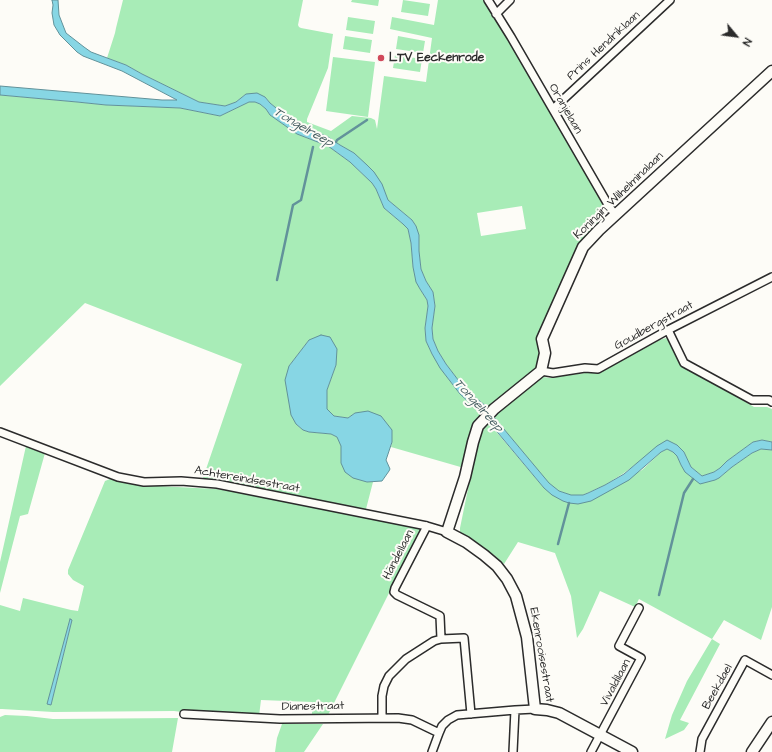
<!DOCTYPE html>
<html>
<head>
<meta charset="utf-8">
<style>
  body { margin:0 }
  #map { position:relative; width:772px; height:752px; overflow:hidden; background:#fdfcf7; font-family:"Architects Daughter",sans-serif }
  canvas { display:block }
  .north { position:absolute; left:716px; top:16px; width:40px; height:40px; -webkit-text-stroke:3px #fdfcf7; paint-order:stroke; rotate:119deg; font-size:11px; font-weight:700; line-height:16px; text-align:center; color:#2b2b2b }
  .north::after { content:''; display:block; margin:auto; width:14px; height:18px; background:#2b2b2b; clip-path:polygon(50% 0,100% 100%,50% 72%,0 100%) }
</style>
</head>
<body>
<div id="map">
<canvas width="772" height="752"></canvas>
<div class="north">N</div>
</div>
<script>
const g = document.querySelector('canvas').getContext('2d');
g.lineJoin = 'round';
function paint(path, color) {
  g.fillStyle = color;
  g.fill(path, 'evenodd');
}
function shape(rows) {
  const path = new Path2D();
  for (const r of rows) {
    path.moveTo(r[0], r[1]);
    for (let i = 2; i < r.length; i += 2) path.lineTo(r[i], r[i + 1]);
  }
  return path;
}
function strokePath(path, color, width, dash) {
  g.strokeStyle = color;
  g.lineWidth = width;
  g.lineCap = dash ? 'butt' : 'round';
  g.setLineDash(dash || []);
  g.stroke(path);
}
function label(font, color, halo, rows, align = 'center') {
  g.font = font + ' "Architects Daughter",sans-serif';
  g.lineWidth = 4;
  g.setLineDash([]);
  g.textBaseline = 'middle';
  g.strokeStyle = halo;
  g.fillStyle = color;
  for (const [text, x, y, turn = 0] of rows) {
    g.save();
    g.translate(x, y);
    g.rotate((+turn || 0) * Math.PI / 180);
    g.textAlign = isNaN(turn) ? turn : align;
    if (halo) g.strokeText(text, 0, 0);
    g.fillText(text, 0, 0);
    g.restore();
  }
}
const green = shape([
  [123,0,303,0,298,25,299,27,301,28,333,34,328,68,307,119,307,122,331,131,352,116,371,118,375,120,377,129,384,76,426,82,432,38,390,29,392,17,434,25,438,0,485,0,604,203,605,209,605,213,603,220,586,234,578,246,536,370,488,409,487,407,465,389,446,364,438,351,433,339,432,328,435,306,433,292,426,281,421,269,416,226,412,220,388,200,385,194,354,153,340,145,328,137,310,129,286,116,270,103,265,97,246,94,236,102,225,106,199,102,142,74,126,65,107,58,115,33,116,28],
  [522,206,526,229,481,236,477,213],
  [352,0,379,0,378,6,351,2],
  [403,0,430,4,428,16,401,12],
  [348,17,375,21,373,34,346,30],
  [345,36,372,40,370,53,343,49],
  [398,36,425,41,423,53,396,49],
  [395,55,422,59,420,72,393,68],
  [333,57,375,62,368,117,326,111],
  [0,95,77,102,106,105,180,108,220,116,249,102,255,102,260,104,266,109,270,115,297,134,328,146,350,162,372,183,376,189,384,208,403,224,408,229,411,243,413,267,420,289,427,300,428,306,425,328,426,341,432,354,447,377,460,394,483,415,464,468,391,447,392,442,355,413,348,418,334,416,327,409,327,390,336,365,309,340,289,366,296,424,303,430,309,432,331,434,337,437,341,445,341,463,367,482,373,482,366,509,314,499,218,479,203,478,242,364,85,303,0,386],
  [666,338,668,339,683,367,724,389,754,407,767,407,772,409,772,442,762,440,753,442,727,461,720,468,714,472,702,476,691,467,684,452,677,445,667,441,624,473,605,485,583,495,570,495,559,491,549,484,493,416,503,406,539,378,544,377,549,378,585,373,597,373,601,372,659,340],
  [488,422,544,488,569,503,642,470,661,452,667,449,673,452,677,456,681,465,707,482,719,478,732,467,752,453,761,449,772,450,772,607,761,640,724,620,712,639,720,644,680,720,689,723,684,730,665,739,672,715,687,681,712,639,639,599,635,607,600,591,583,629,577,638,571,596,555,553,518,542,504,564,494,555,461,534,460,532,460,528,478,440,482,428],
  [26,446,45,453,28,514,20,516,0,593,0,562],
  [110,479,138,485,216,489,275,498,391,520,420,529,388,595,327,717,312,717,312,702,261,700,259,716,190,713,174,711,53,712,2,709,0,709,0,605,20,611,23,598,71,610,78,611,84,586,73,580,68,574,68,570,105,481],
  [70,620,72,620,51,705,48,704],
  [5,715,27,716,53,719,178,718,172,752,0,752,0,717],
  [282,724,323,724,304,752,275,752,277,738]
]);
const water = shape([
  [52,0,58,0,59,15,66,33,84,47,91,52,126,65,142,74,199,102,225,106,236,102,246,94,257,93,265,97,270,103,286,116,310,129,328,137,340,145,354,153,367,165,374,172,382,184,388,200,412,220,416,226,419,235,419,251,421,269,426,281,433,292,435,306,432,328,433,339,438,351,446,364,465,389,487,407,493,416,549,483,559,491,571,495,583,495,588,493,605,485,624,474,657,446,667,440,677,445,684,452,691,467,702,476,714,472,720,468,727,461,753,442,762,440,772,442,772,450,761,449,752,453,732,467,719,478,715,480,700,484,685,472,681,465,677,456,673,452,667,449,661,452,629,480,591,501,578,504,569,503,563,501,552,495,544,488,483,415,460,394,440,368,432,354,426,341,425,328,428,306,427,300,420,289,416,282,413,267,411,243,408,229,403,224,384,208,376,189,372,183,350,162,328,146,297,134,270,115,266,109,260,104,255,102,249,102,220,116,180,108,106,105,77,102,0,95,0,86,162,100,177,100,122,71,83,56,77,52,60,35,54,25,52,13,53,5,52,0],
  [321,335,330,337,337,349,336,365,327,390,327,409,334,416,348,418,355,413,368,411,381,416,392,430,392,442,386,460,390,469,389,471,382,481,367,482,353,478,345,472,341,463,341,446,337,437,331,434,309,432,303,430,296,424,291,415,285,380,289,366,309,340,321,335],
  [70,619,72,620,51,705,47,704,70,619]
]);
const stream = shape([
  [336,142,337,140,367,120],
  [277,280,293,205,301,200,313,147],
  [558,544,569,503],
  [659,595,684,493,693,479]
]);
const street = shape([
  [488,0,511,37,610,208,616,215],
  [496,14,510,0],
  [553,109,670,0],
  [668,330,684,363,752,400,769,400,772,402],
  [541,371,553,373,585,368,598,369,668,330,772,277],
  [0,432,118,477,144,482,181,481,217,484,427,526,447,532],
  [427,526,395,588,394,592,397,595,440,616,441,639],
  [184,714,280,719,398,718,412,720,439,733],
  [382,717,382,696,384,686,389,676,406,659,434,641,441,639,464,638,471,714],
  [432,752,439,733,442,726,448,720,457,715,515,710,535,709],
  [513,752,515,710],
  [591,752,641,658,619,646,639,608],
  [700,752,702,739,745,660,772,675]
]);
const secondary = shape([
  [632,752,559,713,547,710,535,709,527,637,516,596,507,579,497,566,484,555,466,542,447,532,465,477,473,442,478,426,494,409,541,371,545,353,542,339,583,247,599,230,772,71],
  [752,752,772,722]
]);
const markers = [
  [381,58,4,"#d1495b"]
];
const streetNames = [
  ["Prins Hendriklaan",604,46,-43],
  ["Oranjelaan",565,109,60],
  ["Koningin Wilhelminalaan",619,196,-44],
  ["Goudbergstraat",654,326,-29],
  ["Achtereindsestraat",247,480,10],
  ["Händellaan",399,555,-63],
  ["Ekenrooisestraat",541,655,80],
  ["Vivaldilaan",616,683,-62],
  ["Beekdael",718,687,-61],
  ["Dianestraat",313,707,-1]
];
const poiNames = [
  ["LTV Eeckenrode",389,58]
];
const waterNames = [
  ["Tongelreep",303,128,30],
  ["Tongelreep",478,406,48]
];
paint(green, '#a8ecb7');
paint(water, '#87d6e4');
strokePath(water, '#62929a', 1);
strokePath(stream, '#62929a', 2.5);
strokePath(street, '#2b2b2b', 10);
strokePath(secondary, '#2b2b2b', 13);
strokePath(street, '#fdfcf7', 7);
strokePath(secondary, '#fdfcf7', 10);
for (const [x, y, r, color] of markers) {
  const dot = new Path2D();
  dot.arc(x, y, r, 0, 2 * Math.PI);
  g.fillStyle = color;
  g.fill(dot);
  strokePath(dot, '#fdfcf7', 1.5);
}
label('12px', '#2b2b2b', '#fdfcf7', streetNames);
label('bold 12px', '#2b2b2b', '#fdfcf7', poiNames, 'left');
label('italic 13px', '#475e62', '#fdfcf7', waterNames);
</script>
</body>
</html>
